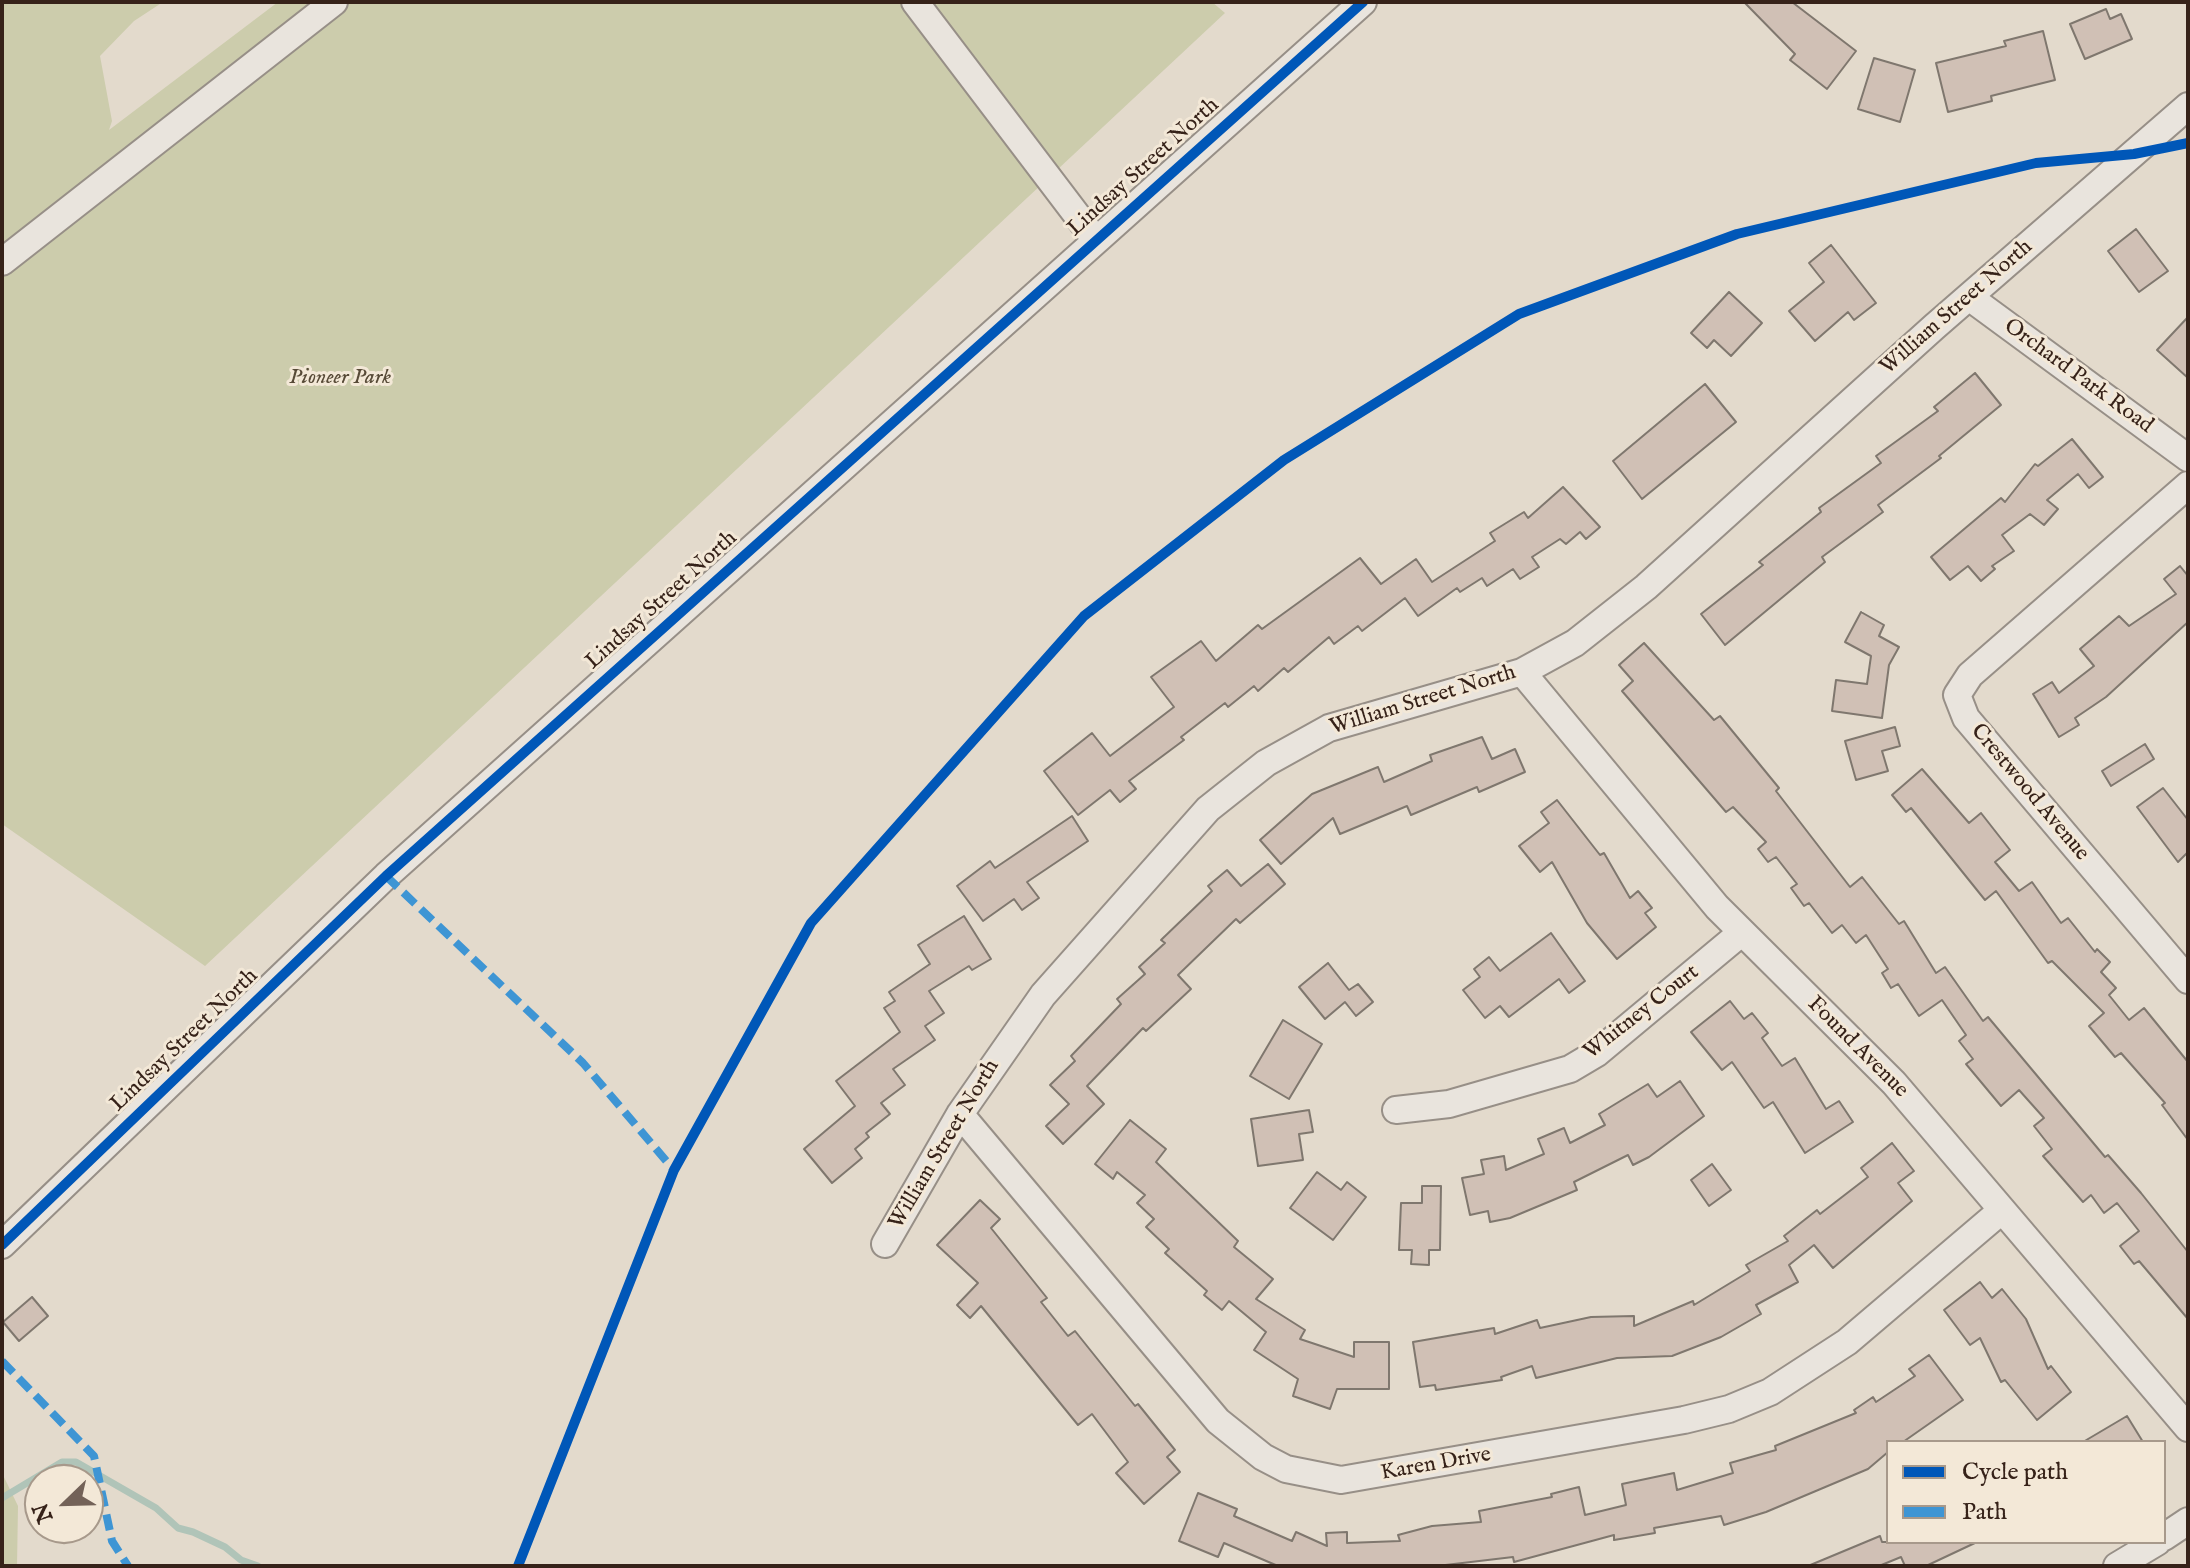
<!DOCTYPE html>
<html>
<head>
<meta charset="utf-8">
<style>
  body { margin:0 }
  #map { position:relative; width:2190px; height:1568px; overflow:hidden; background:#e3dacc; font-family:"IM FELL English",serif }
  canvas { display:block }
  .frame { position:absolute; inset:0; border:4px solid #362219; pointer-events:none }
  .legend { position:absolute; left:1886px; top:1440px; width:280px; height:104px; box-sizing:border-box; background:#f3e8d7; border:2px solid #a7998b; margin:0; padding:10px 14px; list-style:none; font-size:24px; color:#362219 }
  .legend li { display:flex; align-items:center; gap:16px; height:40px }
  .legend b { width:40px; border:2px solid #a7998b }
  .north { position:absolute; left:24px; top:1464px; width:80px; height:80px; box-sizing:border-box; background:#f3e8d7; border:2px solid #a7998b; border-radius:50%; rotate:247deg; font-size:22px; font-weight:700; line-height:32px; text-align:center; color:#362219 }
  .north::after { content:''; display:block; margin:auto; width:28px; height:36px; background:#736258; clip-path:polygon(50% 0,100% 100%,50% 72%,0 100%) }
</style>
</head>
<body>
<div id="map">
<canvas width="2190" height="1568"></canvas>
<div class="frame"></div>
<ul class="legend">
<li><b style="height:10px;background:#0057b8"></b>Cycle path</li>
<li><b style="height:10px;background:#3e95d4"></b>Path</li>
</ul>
<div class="north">N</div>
</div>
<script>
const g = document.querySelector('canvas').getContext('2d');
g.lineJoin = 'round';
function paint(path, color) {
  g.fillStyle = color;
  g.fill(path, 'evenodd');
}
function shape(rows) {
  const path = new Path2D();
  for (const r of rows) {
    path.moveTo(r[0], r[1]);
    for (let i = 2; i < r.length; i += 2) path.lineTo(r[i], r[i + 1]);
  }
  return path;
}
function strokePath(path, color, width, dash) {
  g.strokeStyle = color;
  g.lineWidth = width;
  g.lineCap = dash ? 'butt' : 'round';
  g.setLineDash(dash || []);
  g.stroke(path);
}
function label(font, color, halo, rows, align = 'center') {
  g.font = font + ' "IM FELL English",serif';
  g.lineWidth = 6;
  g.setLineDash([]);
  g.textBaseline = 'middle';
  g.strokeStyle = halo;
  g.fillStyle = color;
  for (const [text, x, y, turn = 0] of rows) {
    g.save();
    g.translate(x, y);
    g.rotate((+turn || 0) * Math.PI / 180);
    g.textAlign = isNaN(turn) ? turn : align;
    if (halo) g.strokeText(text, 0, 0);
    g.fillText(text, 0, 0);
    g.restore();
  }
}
const green = shape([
  [2,2,163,2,134,21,100,56,112,121,109,130,278,2,1212,2,1225,13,205,966,2,824],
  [2,1473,18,1506,17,1566,2,1566]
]);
const stream = shape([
  [2,1498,62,1462,76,1462,156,1508,178,1528,193,1532,225,1547,241,1560,258,1566]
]);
const building = shape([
  [1744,2,1792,2,1856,51,1827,89,1790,60,1795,54,1744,2],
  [2106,9,2110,19,2121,14,2132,39,2085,59,2070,24,2106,9],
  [2043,31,2055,80,1991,96,1992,101,1948,112,1936,63,2006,46,2004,41,2043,31],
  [1874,58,1915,70,1900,122,1858,109,1874,58],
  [2136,229,2168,271,2139,292,2108,251,2136,229],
  [1831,245,1876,303,1854,320,1848,312,1815,341,1789,311,1824,282,1809,263,1831,245],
  [1729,292,1762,323,1731,356,1714,340,1707,348,1691,333,1729,292],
  [2188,317,2188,378,2157,350,2188,317],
  [1975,373,2001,405,1939,456,1941,458,1878,505,1883,512,1822,557,1825,562,1725,645,1701,614,1763,565,1759,562,1821,512,1819,508,1881,463,1876,456,1938,411,1934,407,1975,373],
  [1705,384,1736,422,1642,499,1613,461,1705,384],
  [2072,439,2103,477,2089,488,2078,474,2047,500,2058,509,2044,525,2030,514,2002,535,2014,551,1992,566,1995,569,1981,581,1968,566,1950,580,1931,557,2001,498,2005,502,2035,464,2038,466,2072,439],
  [1563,487,1600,527,1586,539,1580,532,1566,544,1560,539,1532,557,1539,567,1520,579,1513,569,1487,586,1482,578,1460,592,1457,588,1418,616,1405,598,1362,631,1358,626,1334,644,1329,637,1288,672,1284,668,1258,691,1254,686,1228,707,1225,703,1181,737,1184,740,1129,781,1136,789,1120,802,1110,790,1078,815,1044,771,1092,733,1110,756,1174,707,1151,677,1201,641,1216,661,1258,625,1262,629,1360,558,1381,584,1416,559,1432,582,1495,541,1490,533,1524,512,1528,518,1563,487],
  [2180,566,2188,576,2188,622,2106,697,2075,718,2079,725,2059,737,2033,694,2052,682,2059,693,2094,666,2080,649,2119,616,2129,626,2176,594,2164,579,2180,566],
  [1861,612,1884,625,1879,636,1899,647,1889,665,1882,718,1832,711,1836,680,1867,684,1871,656,1845,642,1861,612],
  [1644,643,1714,720,1720,716,1779,788,1776,791,1850,887,1862,877,1899,924,1904,921,1936,973,1945,967,1983,1021,1988,1017,2105,1157,2108,1155,2141,1193,2188,1252,2188,1319,2139,1261,2134,1264,2120,1246,2139,1231,2117,1203,2104,1213,2091,1195,2083,1202,2043,1156,2052,1149,2034,1126,2044,1118,2019,1090,2001,1106,1966,1064,1973,1059,1959,1041,1966,1035,1942,1000,1919,1016,1898,984,1891,988,1882,973,1888,969,1866,935,1856,943,1842,925,1832,933,1809,903,1804,906,1791,888,1797,884,1776,857,1768,862,1758,849,1766,842,1733,807,1726,812,1622,691,1633,681,1619,665,1644,643],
  [1895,727,1900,746,1882,751,1888,771,1856,780,1845,741,1895,727],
  [1482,737,1492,759,1515,749,1525,772,1479,792,1477,787,1411,815,1407,806,1340,834,1333,818,1281,864,1260,840,1312,794,1378,767,1384,782,1432,761,1430,755,1482,737],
  [2145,744,2154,759,2111,786,2102,771,2145,744],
  [1922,769,1969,823,1981,813,2010,850,1995,862,2019,891,2032,882,2061,923,2068,918,2095,952,2097,949,2110,962,2101,972,2116,988,2109,995,2129,1020,2144,1008,2188,1062,2188,1140,2162,1105,2165,1103,2121,1053,2115,1057,2089,1026,2104,1013,2052,961,2048,963,1996,891,1985,900,1911,808,1906,812,1892,795,1922,769],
  [2163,788,2188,820,2188,852,2178,862,2137,807,2163,788],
  [1557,800,1600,855,1604,853,1630,898,1638,891,1652,908,1645,913,1656,927,1617,959,1587,923,1552,862,1540,872,1519,846,1549,823,1541,812,1557,800],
  [1072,816,1088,841,1027,882,1039,898,1022,910,1014,899,983,921,957,886,990,861,995,868,1072,816],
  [1268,864,1285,884,1240,923,1236,919,1178,975,1191,989,1146,1031,1143,1028,1087,1086,1104,1104,1063,1144,1046,1126,1069,1104,1050,1085,1075,1061,1071,1056,1121,1004,1117,999,1145,974,1139,967,1165,943,1161,940,1212,891,1208,886,1227,870,1241,886,1268,864],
  [964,916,991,959,972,970,969,966,929,991,944,1013,925,1026,935,1040,893,1069,905,1085,881,1103,890,1114,866,1133,869,1137,855,1149,862,1158,832,1183,804,1149,855,1106,836,1081,900,1032,884,1008,895,1001,889,992,930,964,918,945,964,916],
  [1551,933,1585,981,1569,993,1559,979,1509,1017,1500,1006,1485,1018,1463,990,1480,977,1474,969,1489,957,1500,971,1551,933],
  [1328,963,1349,990,1358,984,1373,1002,1356,1016,1345,1002,1325,1019,1299,987,1328,963],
  [1730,1001,1744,1019,1752,1013,1768,1033,1762,1038,1782,1066,1795,1058,1826,1109,1839,1101,1853,1122,1805,1153,1773,1102,1764,1108,1732,1062,1722,1070,1691,1032,1730,1001],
  [1283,1020,1322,1044,1289,1099,1250,1076,1283,1020],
  [1680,1081,1704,1116,1649,1157,1633,1165,1628,1155,1574,1182,1577,1190,1510,1218,1490,1222,1488,1211,1470,1215,1462,1178,1484,1174,1481,1160,1504,1156,1506,1170,1544,1154,1538,1139,1564,1128,1570,1143,1605,1125,1599,1114,1648,1084,1657,1097,1680,1081],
  [1309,1110,1313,1132,1299,1134,1303,1160,1258,1166,1251,1119,1309,1110],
  [1130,1120,1166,1149,1156,1162,1238,1241,1234,1247,1273,1279,1256,1299,1305,1330,1300,1339,1354,1357,1354,1342,1389,1342,1389,1389,1337,1389,1330,1409,1293,1396,1298,1379,1254,1350,1266,1332,1229,1301,1222,1310,1204,1295,1207,1291,1165,1253,1169,1249,1146,1227,1154,1219,1137,1203,1145,1195,1117,1172,1113,1179,1095,1164,1130,1120],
  [1892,1143,1914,1171,1898,1183,1912,1201,1833,1268,1814,1245,1789,1265,1798,1282,1756,1305,1761,1314,1721,1337,1672,1356,1617,1358,1536,1378,1532,1366,1501,1377,1502,1380,1436,1390,1435,1385,1420,1387,1413,1342,1494,1328,1495,1334,1537,1320,1540,1328,1591,1317,1634,1316,1634,1326,1693,1301,1694,1305,1750,1271,1746,1265,1788,1241,1784,1236,1817,1210,1820,1214,1868,1177,1861,1168,1892,1143],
  [1712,1164,1731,1190,1709,1206,1691,1180,1712,1164],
  [1317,1172,1341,1190,1347,1182,1366,1197,1333,1240,1290,1208,1317,1172],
  [1422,1186,1441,1186,1440,1250,1429,1250,1429,1265,1411,1264,1412,1250,1399,1250,1401,1203,1422,1203,1422,1186],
  [980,1200,1000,1219,991,1228,1047,1298,1041,1302,1068,1336,1075,1331,1135,1406,1138,1404,1175,1450,1167,1457,1180,1472,1144,1504,1116,1473,1128,1462,1092,1414,1078,1425,981,1306,970,1318,957,1305,978,1283,937,1245,980,1200],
  [1980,1282,1992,1298,2002,1289,2026,1319,2048,1369,2051,1366,2071,1392,2037,1420,2005,1380,2001,1382,1980,1338,1970,1345,1944,1310,1980,1282],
  [32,1297,48,1316,19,1341,3,1322,32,1297],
  [1929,1355,1963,1400,1903,1442,1888,1442,1888,1452,1868,1469,1766,1512,1724,1525,1721,1516,1654,1528,1655,1533,1614,1540,1614,1535,1514,1562,1513,1557,1437,1566,1278,1566,1224,1543,1218,1557,1179,1541,1198,1493,1237,1509,1234,1516,1292,1541,1296,1532,1327,1546,1326,1533,1347,1532,1347,1543,1400,1541,1398,1535,1432,1526,1481,1522,1479,1511,1552,1497,1551,1494,1579,1487,1585,1515,1626,1505,1622,1484,1674,1473,1677,1490,1733,1473,1730,1463,1776,1450,1775,1446,1856,1413,1854,1410,1873,1397,1876,1402,1915,1376,1909,1369,1929,1355],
  [2127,1416,2143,1442,2083,1442,2127,1416],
  [1880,1536,1882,1542,1977,1542,1926,1566,1905,1566,1901,1557,1879,1566,1808,1566,1880,1536]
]);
const minor = shape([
  [915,2,1095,239],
  [2,262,334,2],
  [1969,297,2188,458],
  [2188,485,1970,675,1957,695,1966,718,2188,980],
  [1522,672,1717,907,1894,1083,2188,1428],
  [1396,1110,1449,1104,1570,1069,1597,1053,1741,933],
  [960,1114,1218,1421,1263,1457,1286,1469,1341,1480,1684,1420,1729,1409,1770,1392,1847,1342,2001,1211],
  [885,1244,960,1114,1043,995,1208,809,1266,763,1329,728,1522,672,1575,643,1646,587,1934,327,2188,106],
  [2,1245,386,876,1363,2],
  [2164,1537,2188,1521],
  [2117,1566,2157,1542]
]);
const quiet = shape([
  [386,876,583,1063,674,1170],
  [2,1361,94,1456,112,1541,128,1566]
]);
const cycleway = shape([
  [2,1245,386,876,1363,2],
  [518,1566,674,1170,811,923,1084,616,1284,460,1519,314,1737,234,2036,163,2134,154,2188,143]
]);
const streetNames = [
  ["Lindsay Street North",1144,168,-42],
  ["William Street North",1957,308,-41],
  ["Orchard Park Road",2078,377,36],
  ["Lindsay Street North",662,601,-42],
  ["William Street North",1423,701,-17],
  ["Crestwood Avenue",2029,793,50],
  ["Whitney Court",1642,1013,-38],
  ["Lindsay Street North",185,1041,-44],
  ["Found Avenue",1857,1048,45],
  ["William Street North",945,1145,-59],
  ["Karen Drive",1436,1465,-10]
];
const parkNames = [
  ["Pioneer Park",340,378]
];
paint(green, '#ccccac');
strokePath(stream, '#b0c4b8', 7);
paint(building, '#d0c0b5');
strokePath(building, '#7f776e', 2);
strokePath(minor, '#978f87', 30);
strokePath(minor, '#e9e4dd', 26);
strokePath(quiet, '#3e95d4', 8, [16, 8]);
strokePath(cycleway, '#0057b8', 10);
label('22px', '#362219', '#f3e8d7', streetNames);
label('italic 22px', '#574a37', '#f3e8d7', parkNames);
</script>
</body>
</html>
